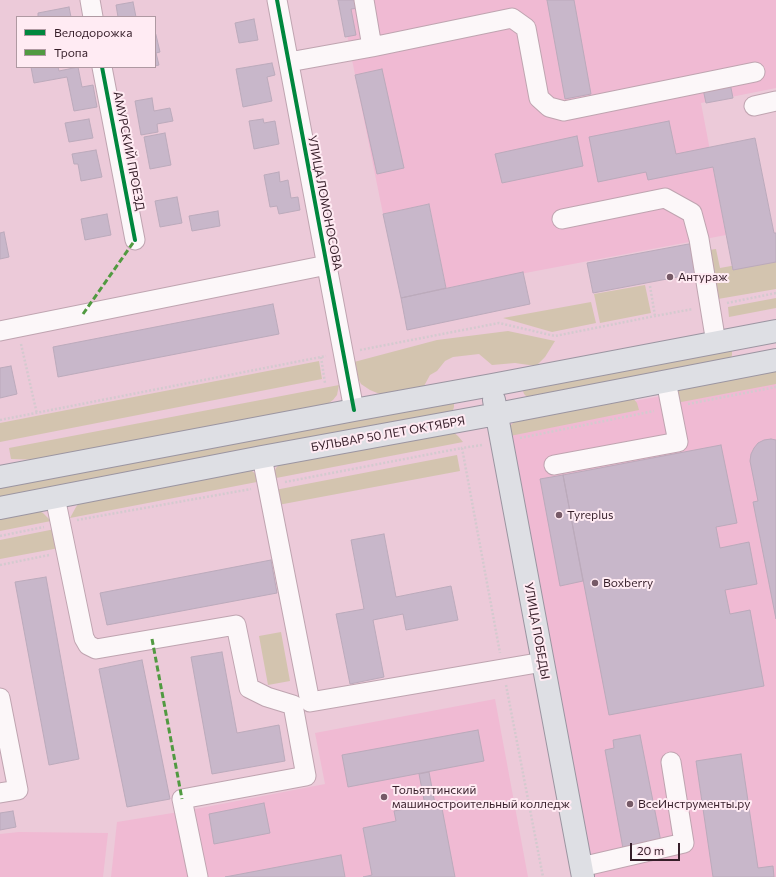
<!DOCTYPE html>
<html>
<head>
<meta charset="utf-8">
<style>
  body { margin:0 }
  #map { position:relative; width:776px; height:877px; overflow:hidden; background:#eccad9; font-family:Commissioner,sans-serif }
  canvas { display:block }
  .legend { position:absolute; left:16px; top:16px; width:140px; height:52px; box-sizing:border-box; background:#ffebf3; border:1px solid #af99a2; margin:0; padding:5px 7px; list-style:none; font-size:12px; color:#361e29 }
  .legend li { display:flex; align-items:center; gap:8px; height:20px }
  .legend b { width:20px; border:1px solid #af99a2 }
  .scale { position:absolute; left:630px; top:843px; width:50px; height:18px; box-sizing:border-box; border:2px solid #361e29; border-top:0; padding-left:5px; font-size:12px; line-height:14px; white-space:nowrap; color:#361e29; -webkit-text-stroke:3px #ffebf3; paint-order:stroke }
</style>
</head>
<body>
<div id="map">
<canvas width="776" height="877"></canvas>
<ul class="legend">
<li><b style="height:5px;background:#00873e"></b>Велодорожка</li>
<li><b style="height:5px;background:#519a41"></b>Тропа</li>
</ul>
<div class="scale">20 m</div>
</div>
<script>
const g = document.querySelector('canvas').getContext('2d');
g.lineJoin = 'round';
function paint(path, color) {
  g.fillStyle = color;
  g.fill(path, 'evenodd');
}
function shape(rows) {
  const path = new Path2D();
  for (const r of rows) {
    path.moveTo(r[0], r[1]);
    for (let i = 2; i < r.length; i += 2) path.lineTo(r[i], r[i + 1]);
  }
  return path;
}
function strokePath(path, color, width, dash) {
  g.strokeStyle = color;
  g.lineWidth = width;
  g.lineCap = dash ? 'butt' : 'round';
  g.setLineDash(dash || []);
  g.stroke(path);
}
function label(font, color, halo, rows, align = 'center') {
  g.font = font + ' Commissioner,sans-serif';
  g.lineWidth = 4;
  g.setLineDash([]);
  g.textBaseline = 'middle';
  g.strokeStyle = halo;
  g.fillStyle = color;
  for (const [text, x, y, turn = 0] of rows) {
    g.save();
    g.translate(x, y);
    g.rotate((+turn || 0) * Math.PI / 180);
    g.textAlign = isNaN(turn) ? turn : align;
    if (halo) g.strokeText(text, 0, 0);
    g.fillText(text, 0, 0);
    g.restore();
  }
}
const built = shape([
  [340,0,776,0,776,88,701,103,726,235,446,288,429,204,383,214],
  [776,375,776,877,592,877,509,424],
  [495,699,528,877,111,877,117,822,185,811,325,784,315,733],
  [19,832,108,833,103,877,0,877,0,834]
]);
const green = shape([
  [716,249,720,268,775,258,776,260,776,289,718,299,709,250],
  [645,285,651,313,600,323,594,294],
  [776,298,776,308,729,317,728,307],
  [591,302,596,323,552,332,503,318],
  [508,331,555,341,545,357,536,366,515,363,492,365,479,354,453,357,445,361,437,371,430,375,424,386,382,395,370,390,361,384,357,376,354,362,437,340],
  [730,349,732,351,732,355,731,358,531,397,526,396,524,394,523,391,524,388],
  [319,361,322,379,0,442,0,423],
  [776,368,776,384,676,403,673,387],
  [339,385,337,395,333,400,329,403,322,406,44,460,11,459,9,448],
  [633,398,637,403,639,410,505,437,507,431,511,425,515,421],
  [451,401,454,403,454,407,453,410,450,413,0,498,0,485],
  [453,432,458,436,463,442,271,479,276,468,280,464],
  [457,455,460,471,278,505,275,490],
  [248,470,252,471,257,475,262,481,70,518,76,507,79,503],
  [39,511,43,513,51,521,0,531,0,517],
  [55,529,59,548,0,559,0,540],
  [281,632,290,681,268,685,259,636]
]);
const building = shape([
  [338,0,358,0,359,8,351,9,356,35,345,37,338,0],
  [547,0,574,0,591,94,565,99,547,0],
  [133,2,136,17,118,17,116,5,133,2],
  [69,7,71,17,38,17,38,13,69,7],
  [254,19,258,40,239,43,235,23,254,19],
  [156,35,160,52,156,53,159,65,155,66,155,36,156,35],
  [272,63,275,75,267,77,272,101,243,107,236,69,272,63],
  [31,67,58,67,59,71,78,67,82,87,93,85,97,107,74,111,67,77,34,83,31,67],
  [382,69,404,168,377,174,355,75,382,69],
  [730,83,733,98,706,103,703,89,730,83],
  [152,98,154,111,170,108,173,121,157,124,158,132,141,135,135,101,152,98],
  [89,119,93,138,69,142,65,123,89,119],
  [263,119,264,123,275,121,279,144,254,149,249,121,263,119],
  [669,121,676,154,755,138,774,233,776,233,776,262,733,270,713,167,648,180,646,172,598,182,589,137,669,121],
  [165,133,171,165,150,169,144,137,165,133],
  [577,136,583,166,502,183,495,154,577,136],
  [96,150,102,177,81,181,78,164,74,164,72,154,96,150],
  [279,172,280,182,288,180,291,198,298,197,300,210,279,214,277,206,270,207,264,175,279,172],
  [177,197,182,223,160,227,155,201,177,197],
  [429,204,446,288,401,298,383,214,429,204],
  [218,211,220,226,192,231,189,216,218,211],
  [107,214,111,235,85,240,81,219,107,214],
  [4,232,9,257,0,259,0,233,4,232],
  [694,243,699,273,593,293,587,263,694,243],
  [523,272,530,304,407,330,401,298,523,272],
  [273,304,279,334,58,377,53,347,273,304],
  [11,366,17,394,0,398,0,368,11,366],
  [771,439,776,440,776,619,753,502,758,501,750,461,751,454,754,448,758,443,764,440,771,439],
  [721,445,737,523,716,527,720,548,749,542,757,584,725,590,730,614,750,610,764,686,609,715,563,475,721,445],
  [563,475,583,581,560,586,540,479,563,475],
  [384,534,396,597,451,586,458,620,406,630,403,614,373,620,384,677,350,684,336,614,364,609,351,540,384,534],
  [271,560,277,593,107,625,100,593,271,560],
  [46,577,79,759,49,765,15,582,46,577],
  [222,652,237,733,279,725,285,761,212,774,191,657,222,652],
  [142,660,170,799,127,807,99,669,142,660],
  [478,730,484,761,348,787,342,755,478,730],
  [640,735,662,847,624,854,605,750,614,748,613,740,640,735],
  [741,754,758,868,773,866,774,877,713,877,696,761,741,754],
  [429,772,435,804,441,803,455,877,363,877,372,875,363,828,396,821,394,811,425,805,419,774,429,772],
  [264,803,270,833,214,844,209,814,264,803],
  [13,811,16,827,0,830,0,813,13,811],
  [341,855,345,877,225,877,341,855]
]);
const path = shape([
  [650,286,655,316],
  [727,303,776,293],
  [21,344,37,414],
  [360,350,499,323,555,336,655,316,693,309],
  [321,357,325,383],
  [688,404,776,387],
  [0,420,326,356],
  [520,438,654,411],
  [482,445,462,448,500,653],
  [285,482,462,448],
  [77,520,251,489],
  [0,536,44,527],
  [0,565,49,555],
  [506,685,543,877]
]);
const minor = shape([
  [90,0,93,17],
  [277,0,354,410],
  [364,0,372,47],
  [289,62,372,47,512,18,526,28,539,98,549,107,564,111,755,72],
  [102,67,135,240],
  [754,106,776,101],
  [562,219,665,198,692,213,699,239,716,343],
  [0,331,327,265],
  [262,457,310,702,543,662],
  [554,465,678,442,666,381],
  [55,497,84,638,88,645,96,649,236,625,249,688,267,697,293,705,306,776,182,799,198,877],
  [0,698,18,790,0,793],
  [581,867,684,843,671,762]
]);
const major = shape([
  [494,400,583,877],
  [0,477,354,410,492,385,776,331],
  [0,508,262,457,497,414,776,360]
]);
const quiet = shape([
  [83,314,135,240],
  [152,639,182,799]
]);
const cycleway = shape([
  [277,0,354,410],
  [102,67,135,240]
]);
const markers = [
  [670,277,4,"#765a67"],
  [559,515,4,"#765a67"],
  [595,583,4,"#765a67"],
  [384,797,4,"#765a67"],
  [630,804,4,"#765a67"]
];
const streetNames = [
  ["АМУРСКИЙ ПРОЕЗД",129,151,79],
  ["УЛИЦА ЛОМОНОСОВА",325,203,79],
  ["БУЛЬВАР 50 ЛЕТ ОКТЯБРЯ",388,434,-10],
  ["УЛИЦА ПОБЕДЫ",537,631,80]
];
const poiNames = [
  ["Антураж",678,277],
  ["Tyreplus",567,515],
  ["Boxberry",603,583],
  ["Тольяттинский",392,790],
  ["машиностроительный колледж",392,804],
  ["ВсеИнструменты.ру",638,804]
];
paint(built, '#f0bad3');
paint(green, '#d3c4af');
paint(building, '#c8b7ca');
strokePath(building, '#bab', 1);
strokePath(minor, '#bfa4b0', 21);
strokePath(major, '#9b95a1', 24);
strokePath(path, '#d4cacf', 2.5, [2, 2]);
strokePath(minor, '#fcf7f9', 19);
strokePath(major, '#dedfe4', 22);
strokePath(quiet, '#519a41', 3, [6, 3]);
strokePath(cycleway, '#00873e', 4);
for (const [x, y, r, color] of markers) {
  const dot = new Path2D();
  dot.arc(x, y, r, 0, 2 * Math.PI);
  g.fillStyle = color;
  g.fill(dot);
  strokePath(dot, '#ffebf3', 1.5);
}
label('12px', '#361e29', '#ffebf3', streetNames);
label('12px', '#361e29', '#ffebf3', poiNames, 'left');
</script>
</body>
</html>
